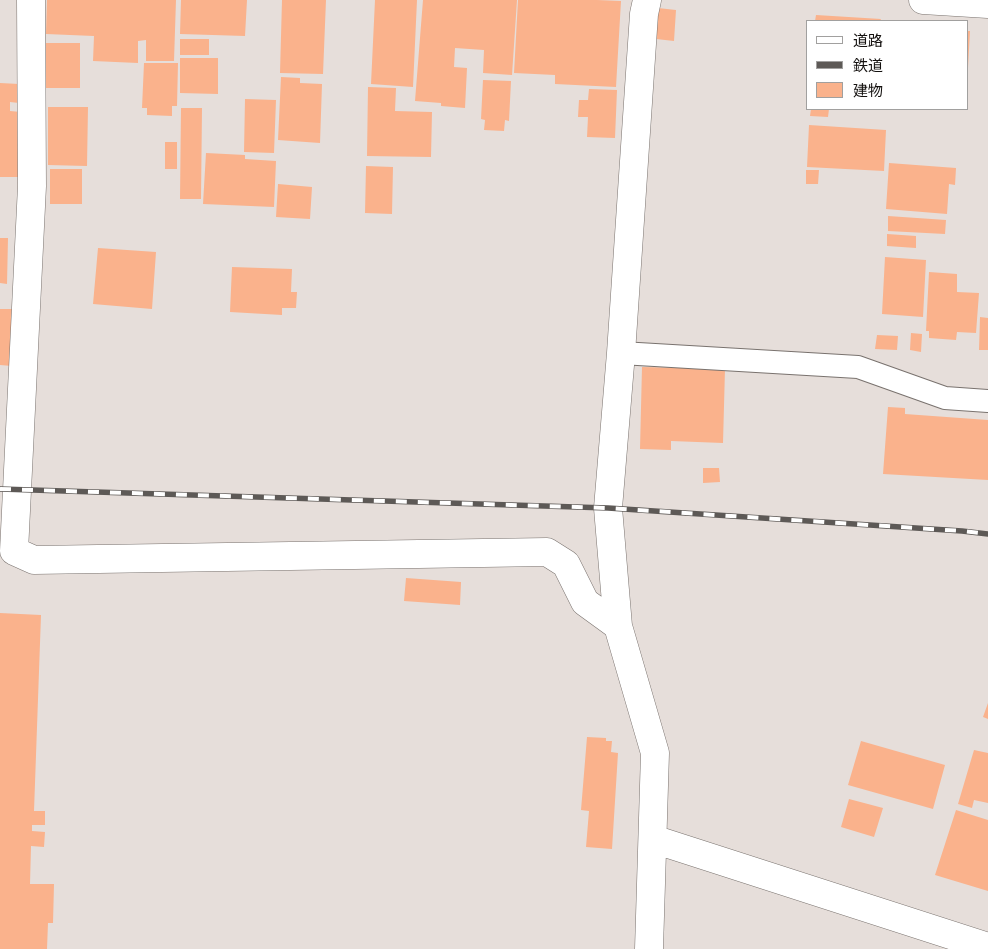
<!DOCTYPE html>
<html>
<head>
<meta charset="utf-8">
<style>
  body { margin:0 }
  #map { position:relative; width:988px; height:949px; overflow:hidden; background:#e6deda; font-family:"PT Serif","Noto Sans JP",serif }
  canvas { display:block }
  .legend { position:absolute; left:806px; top:20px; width:162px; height:90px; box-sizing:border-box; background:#fff; border:1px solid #a1a09f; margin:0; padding:6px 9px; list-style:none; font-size:15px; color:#14110f }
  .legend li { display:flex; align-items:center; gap:10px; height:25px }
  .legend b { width:25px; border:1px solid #a1a09f }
</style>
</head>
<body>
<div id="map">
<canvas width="988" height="949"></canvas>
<ul class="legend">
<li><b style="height:6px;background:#fff"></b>道路</li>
<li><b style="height:6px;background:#5d5956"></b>鉄道</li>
<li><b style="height:14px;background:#fab28c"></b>建物</li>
</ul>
</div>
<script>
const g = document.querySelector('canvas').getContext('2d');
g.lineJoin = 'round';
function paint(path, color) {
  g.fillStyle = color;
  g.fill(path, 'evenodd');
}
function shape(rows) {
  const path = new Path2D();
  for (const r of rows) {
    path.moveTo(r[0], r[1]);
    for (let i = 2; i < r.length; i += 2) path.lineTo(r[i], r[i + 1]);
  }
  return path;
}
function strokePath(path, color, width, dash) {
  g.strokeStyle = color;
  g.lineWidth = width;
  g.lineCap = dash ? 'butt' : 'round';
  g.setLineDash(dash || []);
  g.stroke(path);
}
const building = shape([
  [47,0,176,0,174,61,146,61,146,40,138,41,138,63,93,61,94,36,46,34],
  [181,0,247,0,245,36,180,34],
  [282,0,326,0,323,74,280,73],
  [375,0,417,0,413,87,371,84],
  [423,0,517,0,512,75,483,73,484,50,455,48,454,67,467,68,465,108,441,106,441,103,415,101],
  [518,0,597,0,621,1,616,87,555,84,555,75,514,73],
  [658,8,676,10,674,41,656,39],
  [816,15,881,19,880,21,815,21],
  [967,31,970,31,968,68,967,68],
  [180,39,209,39,209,55,180,55],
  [46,43,80,43,80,88,46,88],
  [180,58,218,58,218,94,180,93],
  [144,63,178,63,177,106,172,106,172,116,147,115,147,108,142,108],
  [281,77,300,78,300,83,322,84,320,143,278,140],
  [483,80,511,81,509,121,505,120,504,131,484,130,485,120,481,119],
  [0,83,19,84,19,103,10,102,10,111,21,112,19,177,0,177],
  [368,87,396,88,395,111,432,112,431,157,367,156],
  [589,89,617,90,615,138,587,137,588,117,578,117,579,100,588,100],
  [245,99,276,100,274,153,244,152],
  [48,107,88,107,87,166,48,165],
  [181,108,202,108,201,199,180,199],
  [811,109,829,109,828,117,810,116],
  [809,125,886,130,884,171,807,167],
  [165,142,177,142,177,169,165,169],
  [206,153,245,155,245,159,276,161,274,207,203,204],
  [889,163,956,168,955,185,949,184,947,214,886,209],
  [366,166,393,167,392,214,365,213],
  [50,169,82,169,82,204,50,204],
  [806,170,819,170,818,184,806,184],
  [278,184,312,187,310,219,276,217],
  [888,216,946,220,945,234,888,231],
  [887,234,916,236,916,248,887,246],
  [0,238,8,238,7,284,0,283],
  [98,248,156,252,152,309,93,304],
  [885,257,926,260,923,317,882,314],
  [232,267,292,269,291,292,297,292,296,308,282,308,282,315,230,312],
  [929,272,957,274,957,292,979,293,976,333,957,332,956,340,929,338,929,331,926,331],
  [0,309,14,309,12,366,0,365],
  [980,317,988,318,988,350,979,350],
  [911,333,922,334,921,352,910,350],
  [877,335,898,336,897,350,875,349],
  [642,367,725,369,723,443,671,441,671,450,640,449],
  [888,407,905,408,905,414,988,420,988,480,883,474],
  [703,468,719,468,720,482,703,483],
  [406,578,461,582,460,605,404,601],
  [0,613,41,615,34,811,45,811,45,825,32,825,32,831,45,832,44,847,31,846,30,884,54,884,53,923,48,923,47,949,0,949],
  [988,703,988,719,983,717],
  [587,737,606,738,606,741,612,741,611,752,618,753,612,849,586,847,589,811,581,810],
  [861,741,945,765,933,809,848,785],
  [974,750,988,753,988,803,974,800,972,808,958,804],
  [849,799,883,808,874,837,841,827],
  [956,810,988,820,988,891,935,875]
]);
const service = shape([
  [621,353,858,367,945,398,988,401]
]);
const minor = shape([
  [31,0,32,186,14,551,34,560,547,552,566,564,585,602,618,626],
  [647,0,644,14,621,353,608,508,618,626,655,753,649,949],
  [653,839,988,947]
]);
const secondary = shape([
  [923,0,988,4]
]);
const rail = shape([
  [0,489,608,508,962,531,988,534]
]);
paint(building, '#fab28c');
strokePath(service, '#79726e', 24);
strokePath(minor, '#79726e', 29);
strokePath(secondary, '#79726e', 29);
strokePath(service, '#fff', 22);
strokePath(minor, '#fff', 28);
strokePath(secondary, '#fff', 28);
strokePath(rail, '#5d5956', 5.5);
strokePath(rail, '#fff', 4, [11]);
</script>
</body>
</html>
